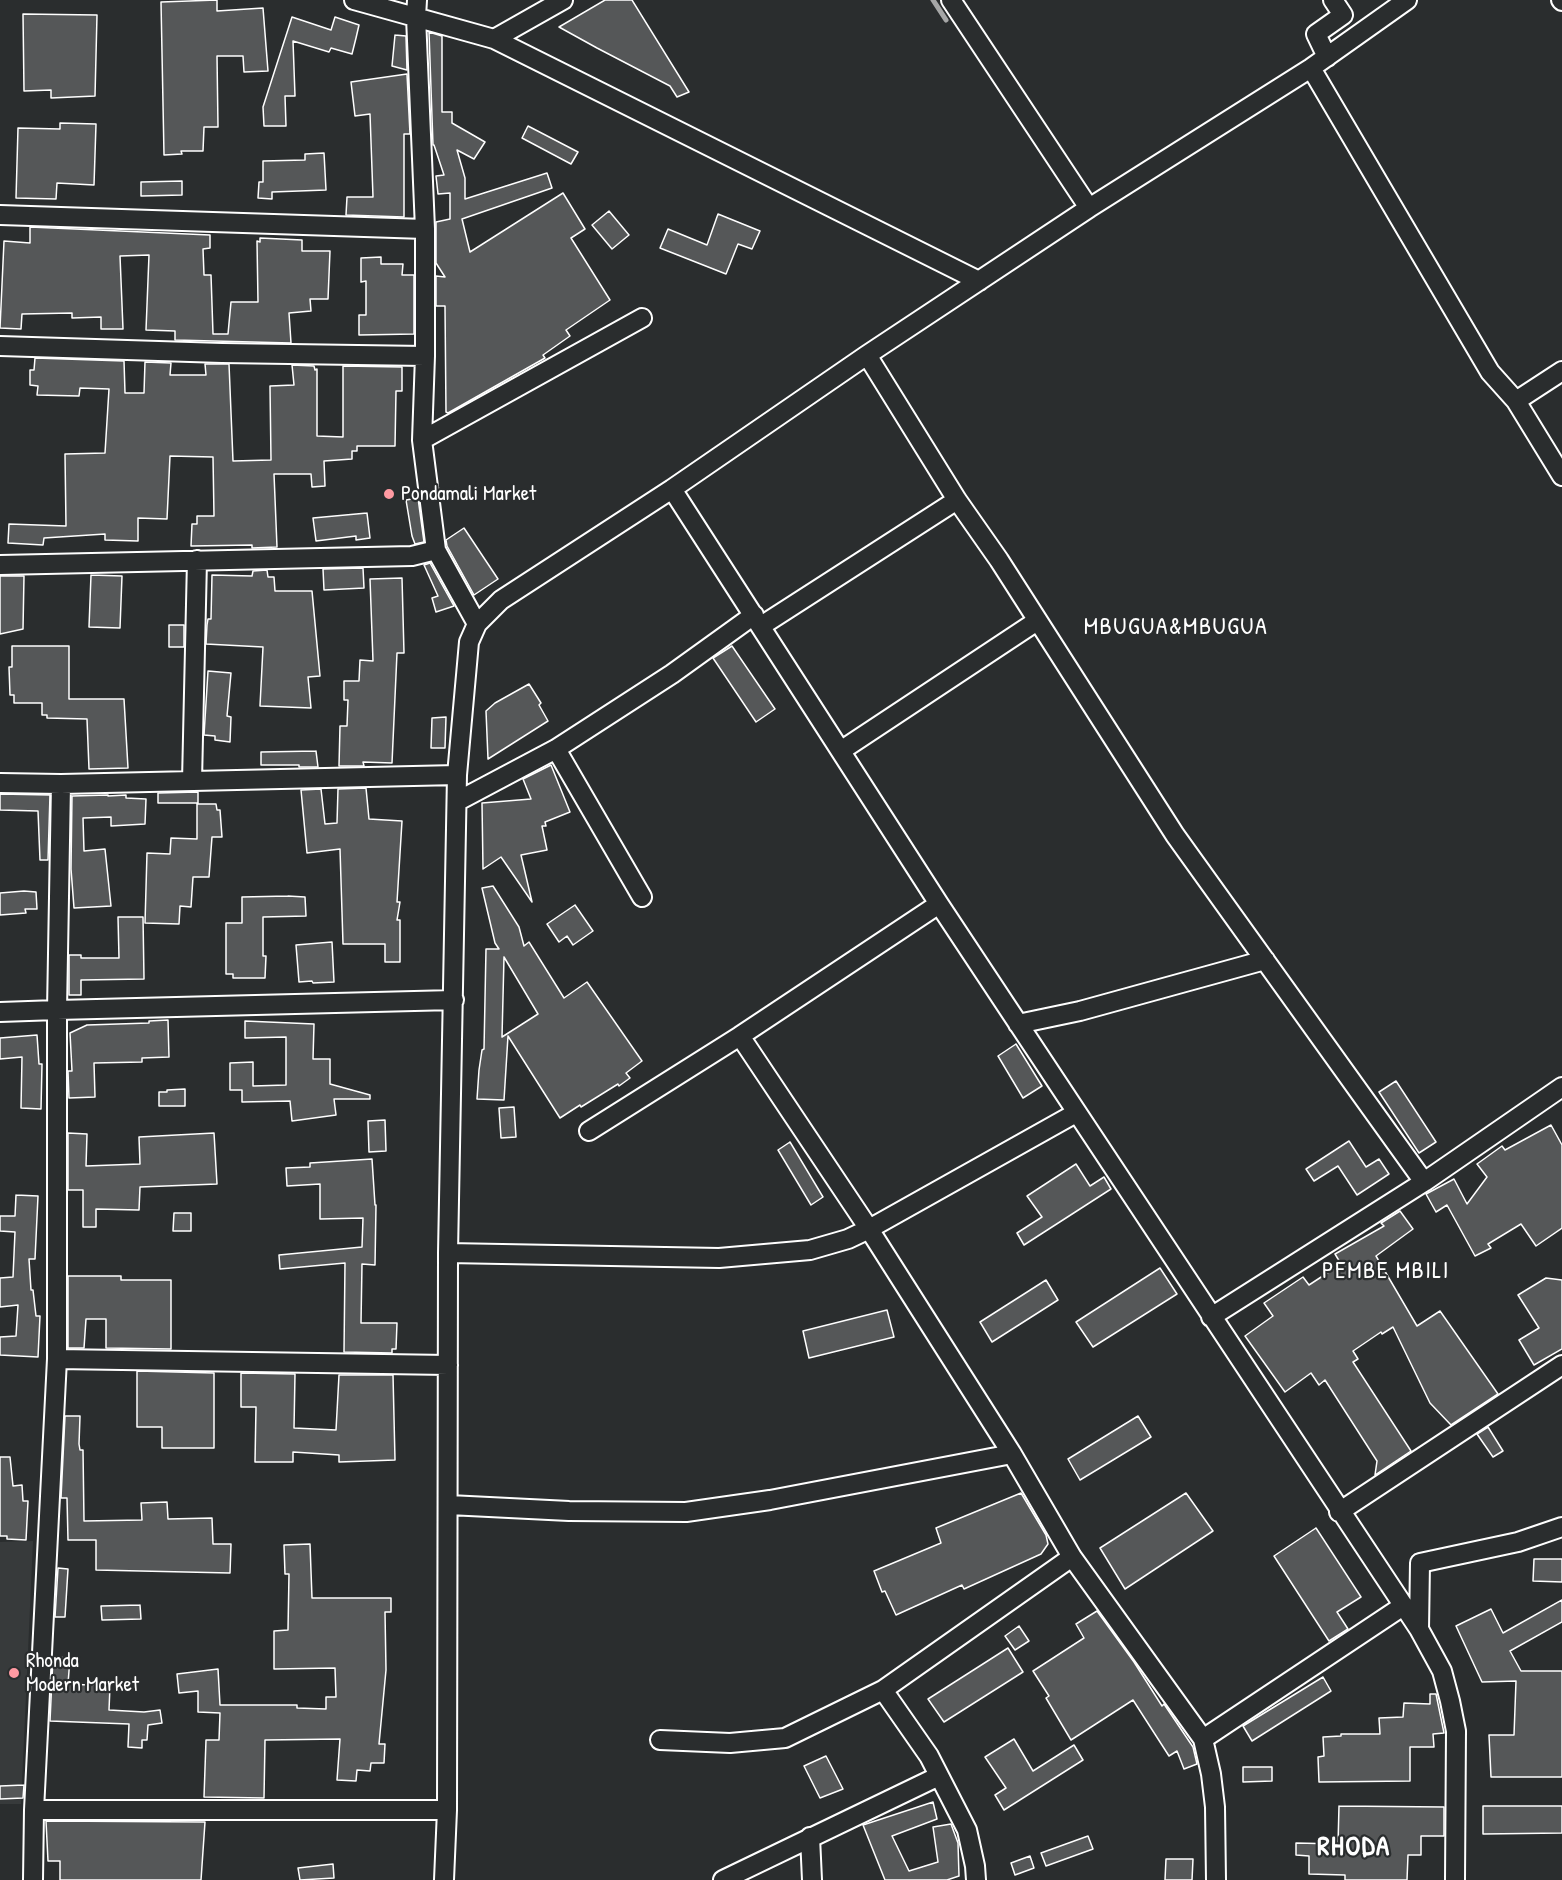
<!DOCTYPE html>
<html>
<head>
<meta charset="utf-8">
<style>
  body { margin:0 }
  canvas { display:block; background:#2a2d2e }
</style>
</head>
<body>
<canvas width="1562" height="1880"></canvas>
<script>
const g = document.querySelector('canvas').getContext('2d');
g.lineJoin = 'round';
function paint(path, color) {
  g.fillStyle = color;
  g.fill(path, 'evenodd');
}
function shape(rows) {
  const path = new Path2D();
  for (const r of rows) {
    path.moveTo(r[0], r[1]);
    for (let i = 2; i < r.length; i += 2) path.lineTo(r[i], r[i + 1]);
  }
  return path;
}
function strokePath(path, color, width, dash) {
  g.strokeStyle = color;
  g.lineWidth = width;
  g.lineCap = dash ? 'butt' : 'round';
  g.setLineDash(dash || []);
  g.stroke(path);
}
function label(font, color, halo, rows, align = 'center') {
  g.font = font + ' "Patrick Hand",sans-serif';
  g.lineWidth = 4.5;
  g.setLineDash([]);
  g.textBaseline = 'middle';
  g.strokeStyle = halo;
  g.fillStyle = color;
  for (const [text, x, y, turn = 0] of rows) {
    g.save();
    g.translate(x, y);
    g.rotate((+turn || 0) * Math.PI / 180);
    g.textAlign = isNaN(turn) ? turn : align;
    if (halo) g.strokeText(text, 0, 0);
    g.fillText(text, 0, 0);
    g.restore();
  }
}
const built = shape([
  [33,1541,21,1804,0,1804,0,1542]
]);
const stream = shape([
  [933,0,946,20]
]);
const building = shape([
  [217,0,217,11,263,8,268,71,244,72,243,56,217,56,218,127,204,127,203,151,181,151,182,154,164,155,161,2,217,0],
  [605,0,632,0,689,92,677,97,670,86,597,48,559,27,605,0],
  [23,14,97,15,95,96,51,98,51,90,24,91,23,14],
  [292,17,331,30,335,17,359,25,356,38,352,54,331,48,329,52,293,41,295,96,285,96,286,126,264,126,263,107,292,17],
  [429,32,442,36,442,112,452,112,452,123,485,142,474,159,457,150,465,178,465,199,547,173,552,188,462,219,470,252,563,193,585,229,571,238,610,300,566,330,570,336,543,355,545,358,448,413,446,412,445,306,436,306,436,276,445,277,436,263,436,222,450,219,450,193,438,194,436,176,444,175,434,145,433,145,429,32],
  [395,35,406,36,407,70,392,66,395,35],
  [407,74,410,134,404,134,404,217,346,215,347,197,373,197,370,114,355,116,351,82,407,74],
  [60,123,96,124,94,185,57,183,56,199,16,198,18,128,60,129,60,123],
  [528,126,578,152,571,164,522,138,528,126],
  [324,153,326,190,272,192,272,199,258,198,259,182,263,182,263,161,305,160,305,154,324,153],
  [182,181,182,195,141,196,141,182,182,181],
  [609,211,629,235,612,249,592,225,609,211],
  [718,214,760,231,752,249,738,244,726,274,660,248,668,229,707,245,718,214],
  [30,227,210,235,210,248,203,249,204,275,211,275,213,334,228,334,231,302,258,302,257,241,260,242,260,238,302,240,302,251,330,251,328,299,310,299,311,311,289,313,291,343,175,340,175,331,146,330,149,255,120,256,123,329,101,329,101,317,72,318,72,313,22,314,21,329,0,328,4,241,30,243,30,227],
  [381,257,381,264,403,264,402,275,414,275,414,334,359,335,359,315,366,315,366,281,361,282,361,258,381,257],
  [35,358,124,361,125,393,144,393,145,362,171,363,170,375,206,375,205,364,229,364,233,461,271,460,270,386,294,385,292,365,314,366,315,370,317,369,317,436,343,437,343,366,402,367,402,391,396,391,395,446,357,446,357,451,352,451,352,459,324,461,325,486,312,487,311,474,274,474,277,547,252,548,252,545,191,546,192,524,197,524,197,516,214,516,213,457,170,456,167,519,138,518,138,541,105,540,105,534,44,538,43,545,8,543,9,524,66,526,65,454,105,453,109,389,80,388,79,396,37,395,38,386,30,385,30,370,34,370,35,358],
  [418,498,424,542,415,544,412,536,406,500,418,498],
  [367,513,370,538,356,540,356,536,316,541,313,518,367,513],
  [464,528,498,579,474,595,447,546,446,540,464,528],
  [430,563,454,606,436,612,432,598,438,596,424,565,430,563],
  [363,568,364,588,324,590,323,569,363,568],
  [267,570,268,577,274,577,275,591,312,591,320,676,308,677,311,708,260,706,263,647,206,644,207,625,208,619,211,619,212,575,252,576,253,571,267,570],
  [91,575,122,576,120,628,89,627,91,575],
  [0,576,24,576,23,629,0,634,0,576],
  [402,578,404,653,397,653,392,763,363,762,364,766,339,766,340,726,347,726,348,700,344,700,344,681,359,681,360,660,373,661,370,579,402,578],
  [169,625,184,625,184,647,169,647,169,625],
  [12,646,69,646,69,699,124,699,128,768,89,769,87,719,47,718,47,715,42,715,42,703,14,703,14,695,10,695,9,667,12,667,12,646],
  [732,646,775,709,756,722,713,658,732,646],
  [208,671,231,673,227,716,231,717,230,742,215,740,215,736,204,735,208,671],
  [529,684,541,703,539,705,548,721,488,759,486,711,495,703,529,684],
  [446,717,445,748,431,748,432,718,446,717],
  [316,751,318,767,299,767,299,765,261,765,261,752,316,751],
  [551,765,570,812,545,822,546,826,542,826,547,850,521,855,532,902,501,857,483,869,482,803,531,799,523,779,551,765],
  [366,788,369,819,402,821,397,902,400,902,397,920,400,920,400,962,385,962,385,944,343,944,340,849,307,853,301,790,321,789,325,824,337,823,338,789,366,788],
  [198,792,198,803,158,803,158,793,198,792],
  [0,794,50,795,48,860,40,860,38,811,0,810,0,794],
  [108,795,108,796,126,795,126,798,146,799,145,824,111,826,111,817,83,818,84,851,105,849,111,906,74,908,71,869,72,796,108,795],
  [197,804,216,804,217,810,220,810,222,837,212,837,209,877,193,877,191,907,180,906,179,924,145,923,147,853,170,854,171,838,197,839,197,804],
  [493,886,519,927,524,946,529,942,564,998,587,982,642,1061,626,1073,630,1078,619,1086,618,1084,581,1107,580,1105,560,1118,508,1036,504,1100,477,1099,479,1070,482,1050,484,1049,486,949,499,949,495,943,482,888,493,886],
  [504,957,538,1014,502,1037,504,957],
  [24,891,36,892,37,909,25,909,26,913,0,915,0,893,24,891],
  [288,896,305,897,306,916,263,917,263,956,266,956,265,978,233,978,233,974,226,974,226,923,242,923,242,897,288,896],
  [575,905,593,931,573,945,567,936,559,942,547,924,575,905],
  [118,917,143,917,144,979,81,980,81,995,69,995,69,955,81,955,81,958,119,958,118,917],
  [332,942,334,982,313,983,312,981,299,982,296,945,332,942],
  [168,1020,169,1057,142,1058,142,1062,94,1063,95,1097,69,1098,68,1071,72,1071,70,1033,87,1025,149,1023,149,1021,168,1020],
  [245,1021,314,1024,313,1059,330,1059,330,1084,370,1095,370,1099,334,1099,336,1115,292,1121,290,1101,242,1102,242,1090,230,1090,230,1063,253,1062,253,1086,286,1085,286,1037,245,1038,245,1021],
  [37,1035,39,1064,42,1064,41,1109,21,1108,22,1057,0,1059,0,1038,37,1035],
  [1016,1044,1042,1086,1023,1098,998,1056,1016,1044],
  [1396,1081,1436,1142,1419,1153,1379,1092,1396,1081],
  [185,1089,185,1106,159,1106,159,1092,167,1092,167,1090,185,1089],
  [514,1107,516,1137,501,1138,499,1108,514,1107],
  [385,1120,386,1151,369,1152,368,1121,385,1120],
  [1551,1125,1562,1145,1562,1228,1536,1246,1521,1224,1488,1244,1491,1248,1475,1256,1447,1205,1436,1212,1426,1194,1454,1179,1467,1204,1487,1177,1477,1164,1502,1146,1505,1150,1551,1125],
  [68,1133,87,1134,86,1166,140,1164,139,1137,214,1133,217,1184,140,1187,139,1210,96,1209,96,1227,83,1227,83,1190,68,1190,68,1133],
  [1349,1141,1366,1167,1379,1159,1389,1174,1357,1195,1338,1166,1314,1181,1306,1169,1349,1141],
  [790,1142,823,1197,811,1205,778,1150,790,1142],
  [372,1159,375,1205,376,1205,375,1265,362,1264,361,1323,397,1323,396,1349,392,1349,392,1353,344,1352,345,1263,280,1269,279,1255,362,1247,363,1218,320,1219,320,1184,287,1186,286,1168,310,1167,310,1163,372,1159],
  [1076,1164,1090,1186,1104,1177,1111,1189,1024,1245,1017,1233,1042,1217,1027,1196,1076,1164],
  [16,1195,38,1196,35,1259,29,1259,31,1290,33,1290,36,1316,40,1316,38,1357,0,1355,0,1337,16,1336,18,1305,0,1307,0,1278,13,1277,15,1232,0,1231,0,1216,15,1216,16,1195],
  [1400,1211,1413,1229,1376,1256,1417,1326,1440,1311,1498,1394,1451,1425,1430,1403,1393,1327,1382,1334,1381,1332,1353,1351,1358,1359,1353,1362,1411,1451,1375,1475,1377,1461,1325,1380,1319,1385,1311,1373,1285,1392,1245,1336,1273,1316,1264,1303,1303,1277,1309,1285,1341,1264,1335,1254,1384,1226,1381,1223,1400,1211],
  [174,1213,191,1213,191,1231,173,1231,174,1213],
  [1160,1268,1177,1294,1093,1347,1076,1322,1160,1268],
  [68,1276,121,1276,121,1280,171,1280,171,1349,106,1348,106,1319,86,1319,84,1348,68,1348,68,1276],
  [1546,1278,1562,1280,1562,1349,1534,1365,1519,1340,1539,1328,1518,1295,1546,1278],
  [1046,1280,1058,1300,992,1342,980,1322,1046,1280],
  [887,1310,894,1337,809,1358,803,1331,887,1310],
  [137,1371,214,1373,214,1448,162,1448,162,1427,137,1427,137,1371],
  [241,1373,295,1374,294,1428,336,1430,339,1375,393,1375,395,1460,339,1462,339,1455,293,1452,293,1462,255,1462,256,1407,241,1407,241,1373],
  [65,1416,80,1416,79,1444,80,1450,83,1450,84,1521,142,1520,141,1503,167,1502,168,1519,212,1518,213,1544,231,1544,230,1573,96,1570,96,1540,68,1540,67,1498,61,1498,65,1416],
  [1138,1416,1151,1437,1080,1480,1068,1459,1138,1416],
  [1488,1427,1503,1451,1493,1457,1477,1434,1488,1427],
  [0,1457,10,1457,13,1486,22,1485,23,1501,28,1501,26,1540,7,1539,7,1536,0,1536,0,1457],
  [1021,1493,1046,1535,1048,1544,1041,1554,964,1589,962,1585,896,1615,885,1591,882,1592,874,1571,941,1543,936,1528,1021,1493],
  [1186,1493,1213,1531,1125,1589,1100,1548,1186,1493],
  [1316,1528,1361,1597,1337,1612,1348,1629,1329,1641,1274,1556,1316,1528],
  [310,1544,312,1598,391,1598,391,1612,385,1612,386,1670,379,1744,385,1744,384,1763,371,1763,370,1771,357,1770,356,1781,337,1780,340,1739,265,1740,264,1798,204,1797,206,1740,219,1740,220,1713,198,1712,198,1691,179,1693,177,1674,218,1669,220,1705,297,1705,297,1708,326,1709,326,1697,336,1697,335,1668,274,1669,274,1631,288,1630,289,1574,285,1574,284,1545,310,1544],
  [1534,1559,1562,1559,1562,1582,1533,1581,1534,1559],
  [58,1568,68,1569,65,1617,55,1617,58,1568],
  [1562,1600,1562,1622,1510,1651,1521,1671,1562,1671,1562,1777,1491,1777,1489,1735,1514,1735,1516,1681,1482,1682,1456,1626,1491,1609,1503,1633,1562,1600],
  [140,1605,141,1619,102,1620,101,1606,140,1605],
  [1097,1611,1134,1662,1162,1706,1164,1704,1193,1747,1197,1764,1184,1769,1177,1751,1169,1756,1133,1700,1071,1740,1046,1698,1049,1696,1033,1671,1084,1638,1076,1624,1097,1611],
  [1019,1626,1029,1641,1015,1650,1005,1636,1019,1626],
  [1008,1648,1023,1672,944,1722,928,1699,1008,1648],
  [53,1657,70,1658,68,1684,110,1686,109,1710,144,1712,160,1710,162,1723,148,1725,147,1740,142,1740,142,1748,128,1747,129,1724,50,1721,53,1657],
  [1323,1677,1331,1691,1252,1741,1243,1726,1323,1677],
  [1430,1694,1436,1694,1444,1733,1433,1734,1434,1747,1410,1747,1410,1781,1319,1782,1318,1757,1324,1756,1323,1737,1341,1736,1341,1734,1380,1734,1379,1718,1403,1717,1404,1703,1430,1704,1430,1694],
  [1014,1739,1033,1771,1074,1745,1083,1760,1004,1810,995,1795,1006,1788,985,1757,1014,1739],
  [826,1756,843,1789,820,1798,804,1766,826,1756],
  [1243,1767,1272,1767,1272,1781,1243,1782,1243,1767],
  [24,1785,23,1798,0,1799,0,1786,24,1785],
  [933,1802,937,1819,892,1836,909,1871,938,1862,933,1827,951,1824,958,1843,959,1876,947,1880,885,1880,863,1825,933,1802],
  [1339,1806,1444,1807,1444,1836,1421,1836,1421,1855,1408,1855,1407,1880,1345,1880,1345,1875,1309,1874,1309,1856,1296,1855,1296,1843,1338,1844,1339,1806],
  [1483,1806,1562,1806,1562,1833,1483,1834,1483,1806],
  [46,1821,205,1822,201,1880,60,1880,60,1861,48,1861,46,1821],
  [1088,1836,1093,1849,1046,1866,1041,1853,1088,1836],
  [1030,1856,1034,1868,1015,1875,1011,1863,1030,1856],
  [1166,1859,1193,1859,1192,1880,1165,1880,1166,1859],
  [333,1864,334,1878,300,1880,298,1868,333,1864]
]);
const street = shape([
  [354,0,494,39,979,281],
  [417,0,416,17,425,229,425,356,422,440,436,550,477,624],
  [951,0,1089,208],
  [1561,0,1562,1],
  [494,39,563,0],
  [1327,57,1316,34,1343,15,1333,0],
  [1311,68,1490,372,1516,401,1562,476],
  [0,215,425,229],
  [0,346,222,353,425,356],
  [867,355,957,500,999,560,1175,835,1424,1182],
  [1516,401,1562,371],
  [422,440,642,318],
  [672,489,939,904,1419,1629,1442,1671,1450,1701,1456,1731,1455,1880],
  [0,565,412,556,436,550],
  [761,626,957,500],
  [556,749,642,897],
  [842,750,1037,621],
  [192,781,197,560],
  [0,783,61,784,457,775],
  [458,801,556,749,672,674,754,615],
  [939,904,740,1036,869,1229,1012,1454,1072,1557,1203,1739,1211,1774,1215,1807,1216,1880],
  [0,1012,57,1010,61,784],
  [1018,1024,1080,1011,1265,960],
  [589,1131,740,1036],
  [448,1253,719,1258,810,1250,848,1239,869,1229,1076,1113],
  [1211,1317,1424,1182,1562,1087],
  [57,1359,448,1365],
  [449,1505,569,1511,686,1512,770,1500,1012,1454],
  [1339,1512,1562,1365],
  [1419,1629,1420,1563,1518,1542,1562,1527],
  [883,1690,929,1756,967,1830,975,1866,976,1880],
  [1203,1739,1403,1606],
  [660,1740,730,1743,785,1738,883,1690,1072,1557],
  [34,1810,447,1810],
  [810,1837,812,1880],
  [33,1880,34,1810,57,1359,57,1010,454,1000],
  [444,1880,447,1810,448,1253,457,775,469,642,477,624,501,600,672,489,867,355,1089,208,1311,68,1407,0],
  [723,1880,939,1776]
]);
const markers = [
  [389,494,6,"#ff9aa2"],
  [14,1673,6,"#ff9aa2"]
];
const poiNames = [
  ["Pondamali Market",401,494],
  ["Rhonda",26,1661],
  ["Modern Market",26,1685]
];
const quarterNames = [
  ["MBUGUA&MBUGUA",1176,628],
  ["PEMBE MBILI",1386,1272]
];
const districtNames = [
  ["RHODA",1354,1848]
];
paint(built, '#373a3b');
strokePath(stream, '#a6a7a7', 5);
paint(building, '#555758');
strokePath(building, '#fff', 1.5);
strokePath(street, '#fff', 22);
strokePath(street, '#2a2d2e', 18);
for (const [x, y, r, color] of markers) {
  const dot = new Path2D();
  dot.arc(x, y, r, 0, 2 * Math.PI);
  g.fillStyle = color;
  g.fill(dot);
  strokePath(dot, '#2a2d2e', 2);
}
label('21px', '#fff', '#2a2d2e', poiNames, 'left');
g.letterSpacing = '1.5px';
label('24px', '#fff', '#2a2d2e', quarterNames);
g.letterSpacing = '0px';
g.letterSpacing = '1.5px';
label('bold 27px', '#fff', '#2a2d2e', districtNames);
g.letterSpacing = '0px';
</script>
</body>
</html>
